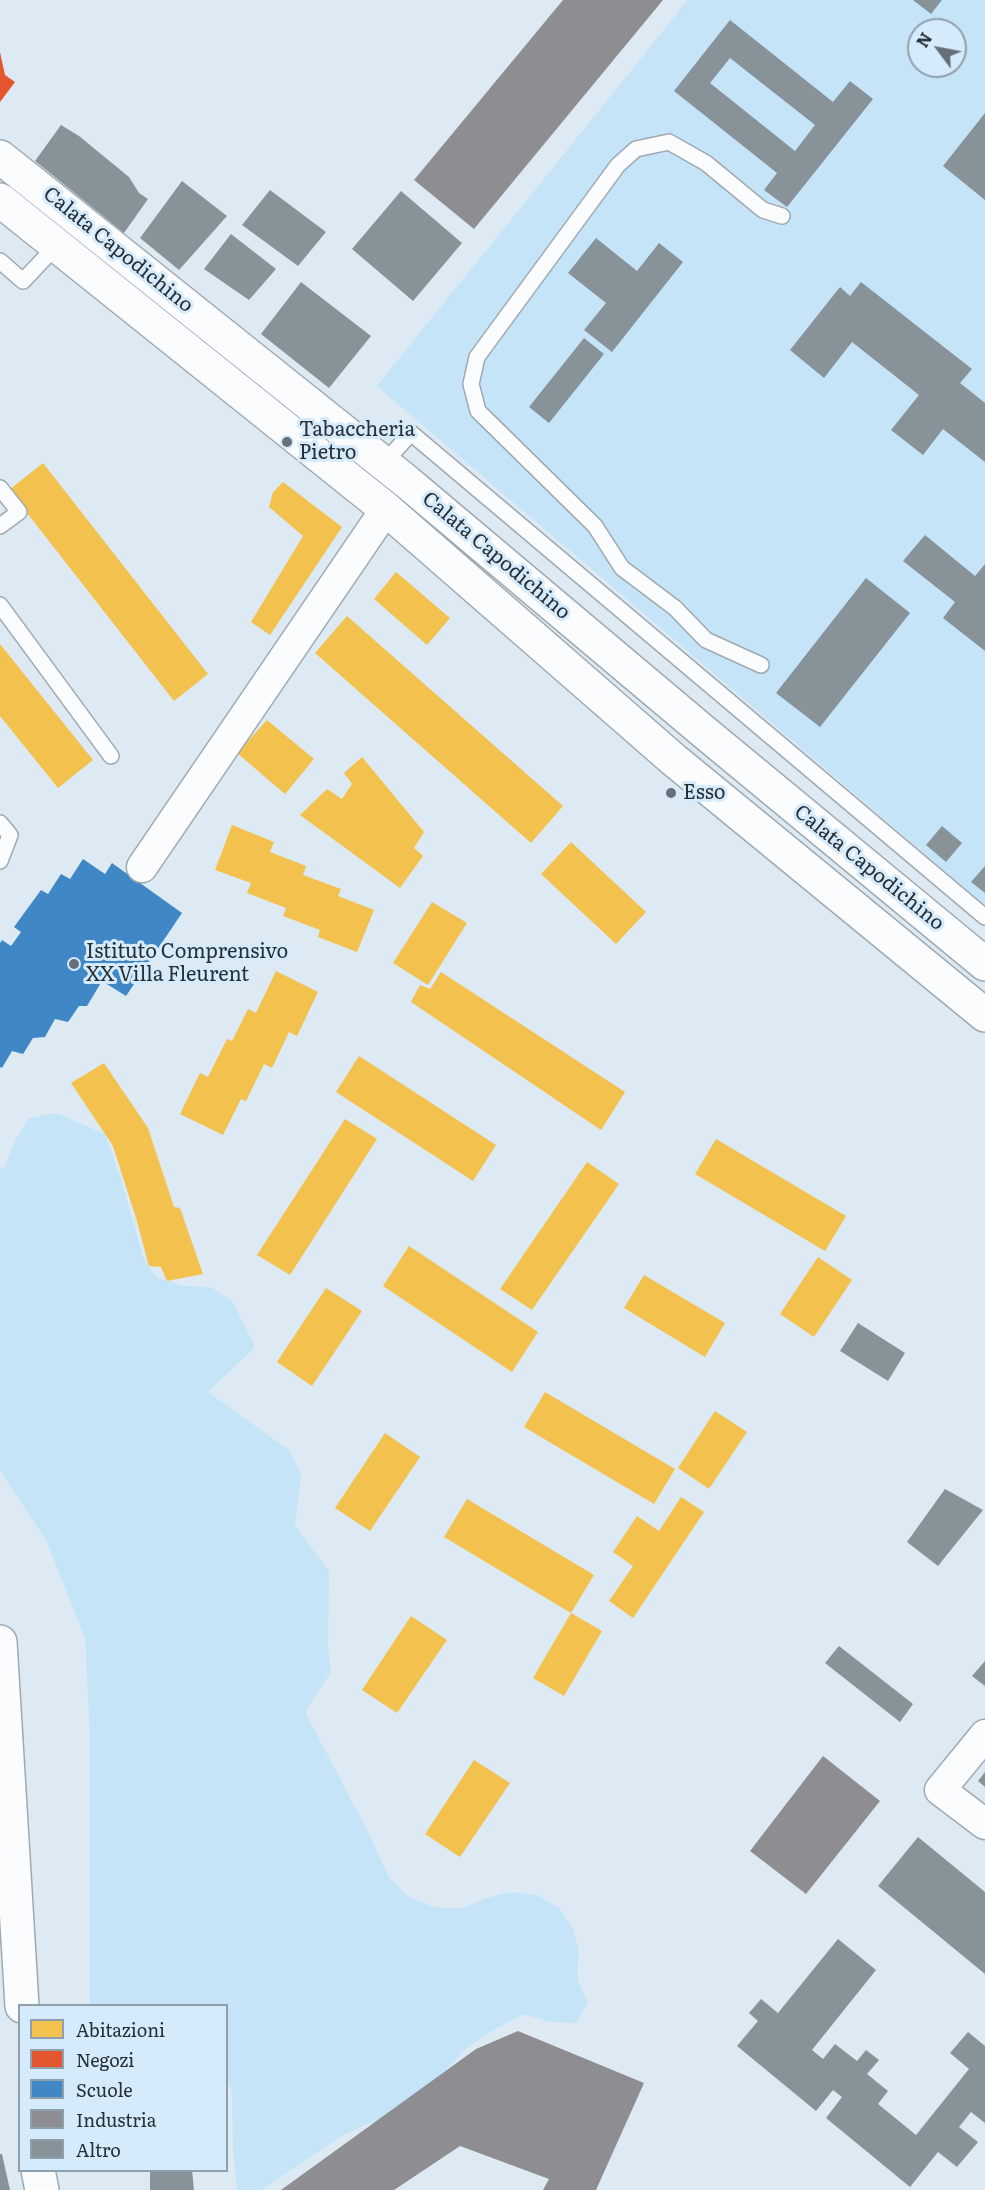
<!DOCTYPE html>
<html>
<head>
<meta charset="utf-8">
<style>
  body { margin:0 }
  #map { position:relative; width:985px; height:2190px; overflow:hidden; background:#ddeaf3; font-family:Literata,serif }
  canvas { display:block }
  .legend { position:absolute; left:18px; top:2004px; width:210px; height:168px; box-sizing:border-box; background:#d5ebfb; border:2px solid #8fa0ac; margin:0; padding:8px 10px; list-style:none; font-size:18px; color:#272f35 }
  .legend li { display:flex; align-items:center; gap:12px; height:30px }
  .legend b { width:30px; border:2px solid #8fa0ac }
  .north { position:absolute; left:907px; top:18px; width:60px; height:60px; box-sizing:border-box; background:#d5ebfb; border:2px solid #8fa0ac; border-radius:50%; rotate:302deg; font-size:16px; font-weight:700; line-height:24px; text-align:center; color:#272f35 }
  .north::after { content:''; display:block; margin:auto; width:21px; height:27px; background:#677078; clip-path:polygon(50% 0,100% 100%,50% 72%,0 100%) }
</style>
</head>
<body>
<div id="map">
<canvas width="985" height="2190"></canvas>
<ul class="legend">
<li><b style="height:16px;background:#f2c14e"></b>Abitazioni</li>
<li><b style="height:16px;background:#e4572e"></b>Negozi</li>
<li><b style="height:16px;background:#3f88c5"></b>Scuole</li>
<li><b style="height:16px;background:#8d8d92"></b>Industria</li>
<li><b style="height:16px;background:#889299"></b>Altro</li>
</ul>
<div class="north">N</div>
</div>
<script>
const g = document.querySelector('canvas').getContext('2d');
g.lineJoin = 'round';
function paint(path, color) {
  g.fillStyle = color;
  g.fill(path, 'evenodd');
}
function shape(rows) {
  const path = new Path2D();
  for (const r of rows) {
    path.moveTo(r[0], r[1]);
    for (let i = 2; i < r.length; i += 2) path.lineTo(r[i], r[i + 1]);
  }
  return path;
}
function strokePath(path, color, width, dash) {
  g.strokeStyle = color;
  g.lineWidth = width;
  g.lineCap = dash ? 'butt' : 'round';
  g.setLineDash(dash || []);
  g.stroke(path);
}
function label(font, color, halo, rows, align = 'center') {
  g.font = font + ' Literata,serif';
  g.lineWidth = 6;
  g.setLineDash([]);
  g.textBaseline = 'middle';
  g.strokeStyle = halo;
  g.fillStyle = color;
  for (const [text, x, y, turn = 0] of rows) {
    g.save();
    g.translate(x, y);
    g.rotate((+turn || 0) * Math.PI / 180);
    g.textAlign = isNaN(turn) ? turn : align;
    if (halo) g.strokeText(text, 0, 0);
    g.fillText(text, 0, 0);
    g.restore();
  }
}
const green = shape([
  [688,0,985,0,985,905,377,386],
  [919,30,955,30,955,66,919,66],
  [56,1113,105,1134,121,1179,143,1257,157,1278,184,1286,211,1287,233,1302,255,1347,208,1392,289,1450,301,1474,295,1526,329,1571,328,1648,331,1672,305,1712,366,1828,389,1877,407,1896,434,1907,460,1909,484,1899,510,1892,537,1895,559,1908,573,1928,579,1953,577,1979,588,2002,576,2023,550,2022,523,2014,485,2035,463,2051,429,2090,388,2118,365,2125,342,2136,261,2190,237,2190,233,2147,232,2092,227,2079,226,2006,90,2005,90,1737,85,1638,47,1542,0,1470,0,1168,5,1166,15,1141,29,1118]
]);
const homes = shape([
  [43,463,208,674,174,701,9,490],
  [283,482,342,527,270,635,251,622,303,536,269,507,273,492],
  [396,572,450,618,427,645,374,599],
  [347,616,563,806,531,843,315,653],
  [0,644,93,760,58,788,0,716],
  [267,720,314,759,285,794,237,753],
  [362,757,424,832,414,848,423,856,400,888,300,815,327,789,342,799,352,784,344,773],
  [232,825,274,842,270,852,306,866,303,875,341,889,338,896,374,910,357,952,318,937,320,930,283,916,286,908,247,893,251,883,215,870],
  [571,842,646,912,616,944,541,874],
  [432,902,467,923,428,985,393,963],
  [276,971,318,992,297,1036,289,1032,272,1068,264,1064,246,1101,241,1099,223,1135,180,1114,200,1073,208,1077,227,1039,232,1041,248,1009,256,1013],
  [441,972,625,1092,601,1130,411,1002,420,985,430,989],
  [359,1056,496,1145,473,1181,336,1092],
  [104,1063,148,1128,174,1207,180,1208,203,1274,167,1281,161,1267,149,1266,136,1218,113,1146,71,1083],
  [345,1119,377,1139,290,1275,257,1255],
  [716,1139,846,1216,825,1251,695,1174],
  [587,1162,619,1184,532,1310,500,1289],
  [409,1246,538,1332,512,1372,383,1286],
  [818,1257,852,1280,814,1337,780,1314],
  [644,1275,725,1323,705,1357,624,1308],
  [326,1288,362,1311,312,1386,277,1362],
  [545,1392,675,1469,654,1504,524,1427],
  [715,1411,747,1432,709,1489,678,1468],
  [385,1433,420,1457,370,1531,335,1508],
  [681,1497,704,1512,633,1618,609,1601,633,1566,613,1552,637,1516,659,1531],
  [467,1499,594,1575,571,1613,444,1537],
  [571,1613,602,1631,564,1696,533,1678],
  [411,1616,447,1640,397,1713,362,1690],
  [474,1760,510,1783,460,1857,425,1834]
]);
const shops = shape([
  [0,52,5,75,15,82,0,102]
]);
const schools = shape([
  [83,859,105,874,112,863,182,913,126,996,102,981,87,1006,79,1006,68,1022,55,1019,45,1037,33,1038,23,1054,12,1051,2,1068,0,1067,0,943,2,940,11,946,21,932,14,927,41,890,48,894,61,874,70,879]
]);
const industry = shape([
  [563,0,663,0,474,229,414,180],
  [823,1756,880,1801,806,1894,750,1851],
  [518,2031,644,2083,596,2190,543,2190,549,2179,460,2146,394,2190,281,2190,476,2049]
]);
const building = shape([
  [913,0,942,0,931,14],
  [730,20,833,102,850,81,873,99,787,207,764,190,777,173,674,91],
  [730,58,815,125,795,151,710,83],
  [985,113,985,200,943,166],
  [61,125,79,136,129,177,139,193,148,199,124,233,35,161],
  [182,181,227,216,179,270,140,238],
  [270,190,326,232,298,266,242,225],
  [401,191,462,243,413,301,352,249],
  [231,234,276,269,249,300,204,269],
  [596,238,637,271,659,243,683,262,612,352,584,330,606,303,568,273],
  [301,282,371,336,329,388,261,334],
  [861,282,972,369,960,383,985,403,985,462,943,429,923,455,891,430,919,395,852,342,824,378,790,350,840,287,850,296],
  [584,338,604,354,549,423,529,407],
  [925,535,975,576,985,564,985,651,943,618,955,602,903,561],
  [866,578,910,613,820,727,776,693],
  [942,826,962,843,946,862,926,845],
  [985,866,985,893,971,882],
  [858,1323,905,1353,888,1381,840,1351],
  [945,1489,983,1510,938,1566,907,1542],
  [839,1646,913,1704,900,1722,825,1663],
  [985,1661,985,1686,972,1676],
  [985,1772,985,1787,978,1781],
  [918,1837,985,1892,985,1974,878,1886],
  [838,1939,876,1970,812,2050,823,2059,835,2044,857,2061,866,2050,879,2060,867,2074,888,2091,878,2104,916,2135,969,2069,950,2053,968,2032,985,2046,985,2123,971,2112,959,2127,978,2142,957,2167,938,2152,910,2187,826,2118,842,2097,833,2090,816,2111,737,2046,758,2021,749,2013,761,1999,778,2013],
  [0,2154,2,2154,10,2190,0,2190],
  [150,2170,192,2170,194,2190,150,2190]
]);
const service = shape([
  [0,261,23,281,56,246],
  [384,463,411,433,985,917],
  [0,488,19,512,0,526],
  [0,605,111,756],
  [761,665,706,640,675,608,622,568,595,526,478,411,471,384,477,357,618,165,636,149,669,142,706,163,763,210,782,216],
  [0,823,10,835,0,861]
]);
const minor = shape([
  [142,867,386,509],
  [985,1735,940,1790,985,1824]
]);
const tertiary = shape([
  [0,1642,22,2006],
  [38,2170,42,2190]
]);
const secondary = shape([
  [0,157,407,482,704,732,985,964],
  [0,200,386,509,674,760,985,1015]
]);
const markers = [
  [287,442,6,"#677078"],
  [671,793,6,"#677078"],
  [74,964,6,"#677078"]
];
const streetNames = [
  ["Calata Capodichino",118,250,39],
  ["Calata Capodichino",496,556,40],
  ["Calata Capodichino",869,868,39]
];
const poiNames = [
  ["Tabaccheria",299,430],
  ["Pietro",299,453],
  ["Esso",683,793],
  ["Istituto Comprensivo",86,952],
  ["XX Villa Fleurent",86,975]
];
paint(green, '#c5e4f8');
paint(homes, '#f2c14e');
paint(shops, '#e4572e');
paint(schools, '#3f88c5');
paint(industry, '#8d8d92');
paint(building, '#889299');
strokePath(service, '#9fa9b0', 18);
strokePath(minor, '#9fa9b0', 33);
strokePath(tertiary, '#9fa9b0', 36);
strokePath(secondary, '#9fa9b0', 36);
strokePath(service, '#fafcfd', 15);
strokePath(minor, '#fafcfd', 30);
strokePath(tertiary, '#fafcfd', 33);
strokePath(secondary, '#fafcfd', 33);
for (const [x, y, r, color] of markers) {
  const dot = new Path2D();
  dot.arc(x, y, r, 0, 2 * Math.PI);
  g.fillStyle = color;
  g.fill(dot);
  strokePath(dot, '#d5ebfb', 2);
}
label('20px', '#272f35', '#d5ebfb', streetNames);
label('20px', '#272f35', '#d5ebfb', poiNames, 'left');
</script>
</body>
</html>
